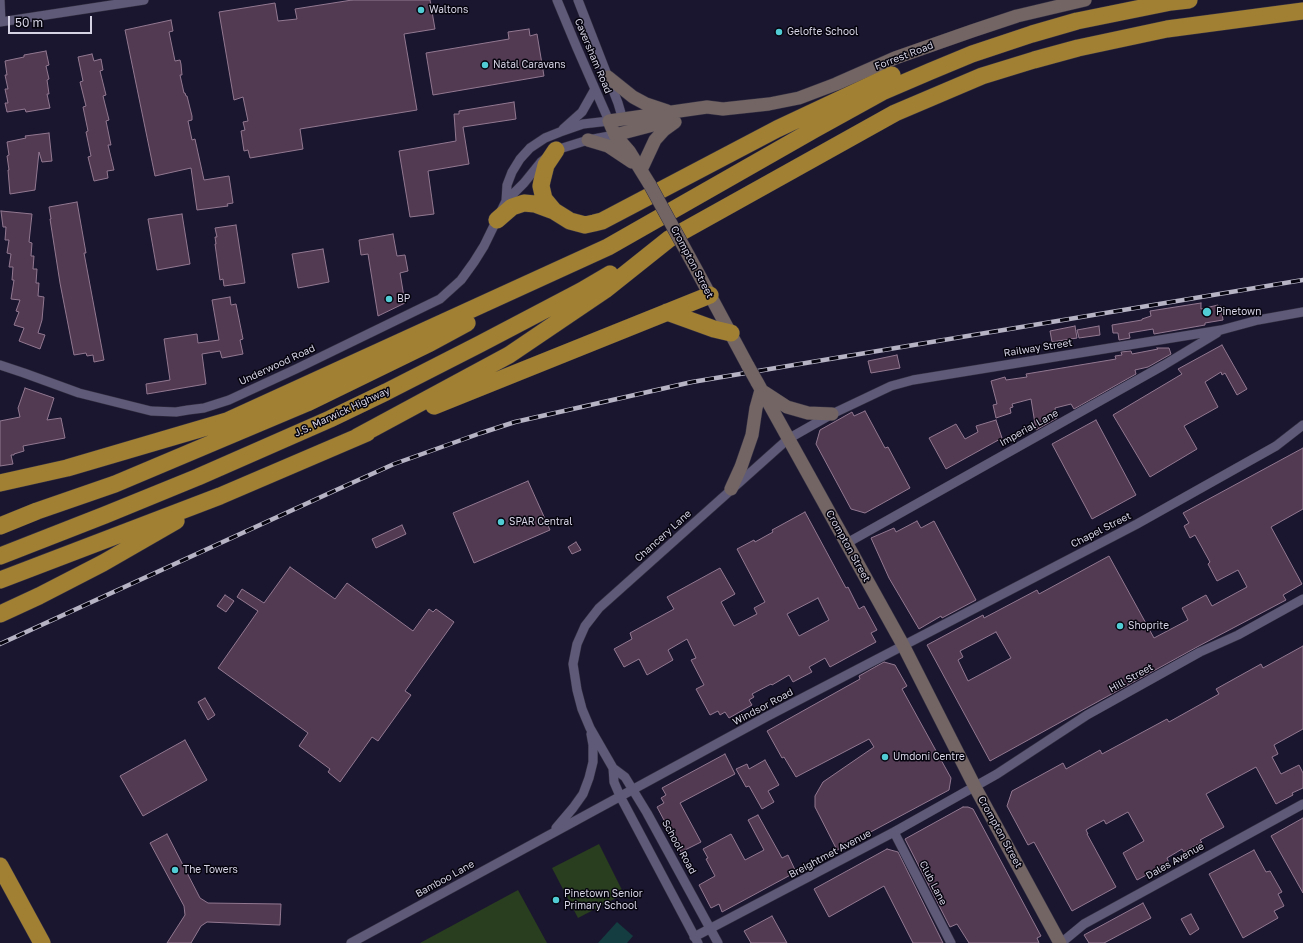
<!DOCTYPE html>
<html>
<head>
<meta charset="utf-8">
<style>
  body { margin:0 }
  #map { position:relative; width:1303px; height:943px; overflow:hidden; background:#1b162f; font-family:"Golos Text",sans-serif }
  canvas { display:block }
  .scale { position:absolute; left:8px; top:16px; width:84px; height:18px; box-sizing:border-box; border:2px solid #d5d3e4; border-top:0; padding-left:5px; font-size:12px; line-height:14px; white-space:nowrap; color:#d5d3e4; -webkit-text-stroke:3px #06040e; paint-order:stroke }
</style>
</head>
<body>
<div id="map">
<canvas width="1303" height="943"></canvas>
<div class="scale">50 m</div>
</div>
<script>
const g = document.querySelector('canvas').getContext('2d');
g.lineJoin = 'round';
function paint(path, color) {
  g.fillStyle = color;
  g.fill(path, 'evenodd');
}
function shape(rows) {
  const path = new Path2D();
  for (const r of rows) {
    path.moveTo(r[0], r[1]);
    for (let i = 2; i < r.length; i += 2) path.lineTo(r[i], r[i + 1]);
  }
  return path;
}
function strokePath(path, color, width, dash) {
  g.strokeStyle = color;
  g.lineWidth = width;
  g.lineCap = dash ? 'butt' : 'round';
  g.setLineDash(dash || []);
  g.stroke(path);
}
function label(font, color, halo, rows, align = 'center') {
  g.font = font + ' "Golos Text",sans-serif';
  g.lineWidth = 3;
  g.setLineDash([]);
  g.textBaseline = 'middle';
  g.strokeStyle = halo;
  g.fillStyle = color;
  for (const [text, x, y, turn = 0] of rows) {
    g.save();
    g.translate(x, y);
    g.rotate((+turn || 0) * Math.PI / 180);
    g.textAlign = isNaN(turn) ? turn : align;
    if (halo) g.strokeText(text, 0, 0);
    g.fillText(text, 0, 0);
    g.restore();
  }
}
const green = shape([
  [599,844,624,894,578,918,552,868],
  [518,890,547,943,420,943]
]);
const water = shape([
  [617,922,633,936,627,943,598,943]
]);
const building = shape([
  [352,0,430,0,435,29,404,34,417,110,300,129,303,149,250,158,248,150,244,151,241,131,245,130,243,122,248,121,243,97,234,100,219,12,275,3,278,21,297,19,295,9,352,0],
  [171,20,173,31,169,32,175,61,180,60,181,64,182,75,180,75,184,93,185,93,186,96,187,96,192,116,192,120,188,121,192,140,195,139,204,180,229,176,233,203,227,204,228,206,197,210,191,168,155,176,125,30,171,20],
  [529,29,530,36,537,34,544,76,433,95,426,53,509,39,508,32,529,29],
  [46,51,49,65,46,66,49,79,47,80,49,94,47,94,50,108,26,112,25,109,7,112,5,103,8,103,5,89,8,89,5,75,7,75,5,61,24,57,24,55,46,51],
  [92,54,94,61,101,59,103,70,100,71,106,95,103,96,109,120,106,121,111,145,108,145,114,170,107,171,108,178,94,181,88,157,91,156,86,132,88,131,83,107,86,106,80,82,83,81,78,57,92,54],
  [514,102,516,119,463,127,469,164,428,171,434,214,410,217,399,151,456,141,454,114,459,114,459,111,514,102],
  [49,133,52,161,42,162,39,152,35,190,10,194,8,170,9,170,7,156,9,155,7,142,26,138,25,136,49,133],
  [77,202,86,253,84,253,104,360,94,362,93,355,87,356,86,353,74,355,60,283,50,219,51,219,49,207,77,202],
  [1,211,32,214,29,242,32,243,31,256,34,256,33,269,37,269,36,283,39,283,38,296,44,297,42,320,38,333,45,335,40,349,19,341,24,328,14,325,19,312,16,311,20,300,11,299,14,280,12,280,13,267,9,267,11,254,7,253,9,240,5,240,6,227,3,227,1,211],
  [182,214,190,264,157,270,148,219,182,214],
  [236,225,245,283,224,286,223,279,220,280,218,266,215,244,216,244,215,237,217,237,215,228,236,225],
  [393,234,397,256,405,255,408,271,400,273,405,303,378,316,368,254,361,255,359,240,393,234],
  [323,249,329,282,298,288,292,254,323,249],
  [230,297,231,305,236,304,243,339,240,340,243,354,222,358,220,351,202,354,206,384,147,394,146,384,170,380,164,339,197,334,198,343,219,340,212,300,230,297],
  [1201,303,1201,309,1218,305,1218,307,1221,306,1223,320,1205,323,1205,325,1154,334,1153,329,1129,333,1130,338,1119,340,1118,333,1113,333,1112,325,1142,320,1142,319,1151,316,1150,311,1201,303],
  [1075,326,1077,338,1052,342,1050,331,1075,326],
  [1099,326,1100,335,1079,338,1077,330,1099,326],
  [1222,345,1247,389,1237,395,1225,373,1222,375,1221,372,1205,382,1218,407,1184,426,1197,449,1150,477,1113,415,1182,374,1178,369,1222,345],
  [1157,348,1169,348,1171,354,1148,367,1135,370,1136,374,1074,409,1071,404,1055,408,1057,418,1036,430,1031,399,1012,404,1013,407,1010,408,1011,413,996,418,993,405,997,404,991,381,1005,377,1006,380,1027,377,1026,374,1116,359,1115,356,1122,355,1121,352,1131,351,1132,354,1158,349,1157,348],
  [897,355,900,368,871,373,868,361,897,355],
  [25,388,54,398,47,420,61,418,65,438,23,446,24,451,14,454,14,455,11,455,13,464,0,466,0,421,20,417,18,408,25,388],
  [865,411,885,448,888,447,910,488,865,513,851,509,816,444,820,430,852,412,854,416,865,411],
  [996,420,1002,438,946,469,929,438,956,424,965,439,978,432,976,426,996,420],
  [1096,420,1136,495,1092,519,1052,444,1096,420],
  [1303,448,1303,509,1271,527,1302,584,1283,595,1286,600,1197,647,990,761,927,645,983,615,984,618,1037,590,1039,594,1109,556,1154,638,1188,620,1182,608,1206,595,1212,606,1247,587,1238,570,1217,581,1208,564,1210,562,1195,535,1190,538,1184,526,1189,523,1183,513,1303,448],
  [996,632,1011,658,968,681,958,660,963,657,960,651,996,632],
  [528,481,550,530,474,563,453,513,528,481],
  [805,512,846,588,848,587,859,609,864,606,877,630,871,633,876,642,830,667,825,658,809,667,812,672,793,682,789,675,772,685,771,684,752,694,754,697,749,700,752,705,729,718,725,712,720,715,718,711,710,715,696,689,704,685,691,660,696,658,687,639,668,650,673,660,647,675,639,659,624,667,614,649,632,639,630,633,674,609,667,597,720,568,735,594,721,602,734,626,757,614,754,608,765,602,737,549,754,540,755,542,773,532,772,530,805,512],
  [818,598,829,620,799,636,787,614,818,598],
  [917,521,921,528,934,521,976,600,942,618,941,616,919,629,889,578,871,538,894,528,896,532,917,521],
  [402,525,406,534,376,548,372,539,402,525],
  [576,542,581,550,572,554,568,547,576,542],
  [290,567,335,599,347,583,413,631,429,609,433,612,436,609,454,622,405,691,411,695,378,741,372,737,340,782,328,772,330,769,299,746,308,733,218,668,258,611,237,597,242,589,264,603,290,567],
  [225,595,234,601,226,612,217,606,225,595],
  [1303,646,1303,729,1274,745,1278,754,1272,757,1281,774,1299,765,1303,773,1303,788,1292,793,1293,795,1276,804,1256,767,1206,794,1224,827,1200,840,1202,842,1184,852,1182,849,1167,858,1169,863,1137,880,1123,853,1144,841,1128,812,1106,824,1104,820,1089,828,1086,830,1088,834,1087,834,1116,887,1072,911,1034,842,1028,845,1007,806,1012,791,1063,763,1066,769,1100,750,1102,754,1167,719,1169,722,1219,694,1216,689,1261,664,1263,668,1303,646],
  [884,662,895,665,907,686,902,689,951,778,949,790,837,850,815,807,815,796,823,782,874,747,869,739,796,777,784,757,782,758,767,731,860,679,859,676,884,662],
  [205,698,215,715,208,720,198,702,205,698],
  [185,740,207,780,143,816,120,776,185,740],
  [725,754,735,774,680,803,701,842,681,852,657,807,664,803,661,798,666,795,662,788,725,754],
  [765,760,779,785,768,791,774,802,762,809,749,786,746,787,736,769,747,764,749,769,765,760],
  [963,807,968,807,973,809,1041,936,1037,938,1039,943,969,943,957,924,950,927,905,839,963,807],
  [758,815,782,858,788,855,796,872,722,912,719,904,711,908,699,885,715,876,706,859,708,858,703,849,731,834,745,860,764,850,748,820,758,815],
  [1303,818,1303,893,1271,836,1303,818],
  [167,834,200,898,208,903,281,904,280,925,207,922,201,926,191,943,167,943,185,915,184,906,150,843,167,834],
  [887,849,898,852,943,943,913,943,884,886,829,917,814,889,887,849],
  [1254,850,1266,872,1270,871,1282,892,1278,894,1284,906,1274,911,1278,918,1243,938,1209,874,1254,850],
  [1143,903,1151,918,1104,943,1089,943,1084,935,1143,903],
  [1191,914,1199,929,1190,935,1181,919,1191,914],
  [772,916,787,943,751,943,744,931,772,916]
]);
const street = shape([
  [0,0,1,22],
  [578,0,618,103,623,120],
  [0,22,144,0],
  [563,129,582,112,595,89],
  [506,201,507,185,512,172,520,159,530,148,545,138,560,132,583,124,609,121,577,48,557,0],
  [0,365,24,373,79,393,151,411,176,412,188,410,204,408,229,400,296,369,440,299,461,280,474,262,484,246,506,201,524,183,541,162,556,150,588,140,615,135],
  [847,543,1164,365,1217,333],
  [613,768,614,782,620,796,698,943],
  [556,828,573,808,583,794,589,778,593,762,593,745,591,734],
  [894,832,951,943],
  [694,937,894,832,997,774,1087,715,1200,652,1238,635,1303,599],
  [351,943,766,717,1137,524,1276,446,1303,425],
  [718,943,647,813,625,777,613,768,590,728,582,709,577,690,573,664,577,644,585,626,599,608,788,439,832,414,891,386,913,380,1221,330,1258,320,1303,312],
  [1061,943,1084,924,1303,804]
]);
const secondary = shape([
  [608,77,633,97,646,104,667,111],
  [615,135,672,120],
  [588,140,608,146,632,162],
  [641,170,655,140,664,130,675,122],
  [650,185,629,151,615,135,609,121,707,107,723,109,769,104,799,98,836,84,895,58,972,31,1017,16,1085,0],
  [697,271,748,366],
  [757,382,903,645,975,787,1060,943],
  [764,392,787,407,808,413,832,414],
  [731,489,741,467,752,435,756,408,761,390]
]);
const highway = shape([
  [556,150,546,165,542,181,541,186,544,199,554,211,570,221,585,225,594,223,602,221,777,129,892,75],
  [497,220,512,207,524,203,535,204,554,211],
  [667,312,714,329,731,333],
  [434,406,710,295],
  [357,437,509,355,605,290,669,239,895,113,982,76,1034,60,1078,48,1167,29,1303,11],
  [0,483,67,468,227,421,608,247,815,129,882,92,931,71,972,54,1032,34,1077,21,1171,2,1189,0],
  [0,526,37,511,115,484,307,403,430,343,467,323],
  [0,556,105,515,198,477,330,419,386,392,480,344,581,291,610,274],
  [0,580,220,496,367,433],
  [0,614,39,596,103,563,176,521],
  [0,866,42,943]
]);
const rail = shape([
  [0,644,334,491,394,464,481,433,515,422,692,382,1303,280]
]);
const secondaryBridge = shape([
  [650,185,697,271],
  [748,366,757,382]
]);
const markers = [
  [421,10,4,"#51ccd4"],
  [779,32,4,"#51ccd4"],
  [485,65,4,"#51ccd4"],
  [389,299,4,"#51ccd4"],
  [1207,312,5,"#51ccd4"],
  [501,522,4,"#51ccd4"],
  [1120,626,4,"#51ccd4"],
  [885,757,4,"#51ccd4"],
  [175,870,4,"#51ccd4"],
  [556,900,4,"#51ccd4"]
];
const poiNames = [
  ["Waltons",429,10],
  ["Gelofte School",787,32],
  ["Natal Caravans",493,65],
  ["BP",397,299],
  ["Pinetown",1216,312],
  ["SPAR Central",509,522],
  ["Shoprite",1128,626],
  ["Umdoni Centre",893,757],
  ["The Towers",183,870],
  ["Pinetown Senior",564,894],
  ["Primary School",564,906]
];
const streetNames = [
  ["Caversham Road",593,56,67],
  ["Forrest Road",904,56,-21],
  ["Crompton Street",692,262,62],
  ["Railway Street",1038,348,-9],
  ["Underwood Road",277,365,-25],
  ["J.S. Marwick Highway",342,412,-25],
  ["Imperial Lane",1029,428,-29],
  ["Chapel Street",1101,530,-27],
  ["Chancery Lane",663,536,-42],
  ["Crompton Street",848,546,61],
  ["Hill Street",1131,678,-29],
  ["Windsor Road",763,707,-28],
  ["Crompton Street",1000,832,61],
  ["School Road",679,847,61],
  ["Breightmet Avenue",830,854,-28],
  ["Dales Avenue",1175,861,-29],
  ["Bamboo Lane",445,879,-29],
  ["Club Lane",933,883,63]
];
paint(green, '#293d1f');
paint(water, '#143d41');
paint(building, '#523b52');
strokePath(building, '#927891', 1);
strokePath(street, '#343043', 10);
strokePath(secondary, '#343043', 14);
strokePath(highway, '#343043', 18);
strokePath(street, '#5e5a78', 9);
strokePath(secondary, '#726564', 13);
strokePath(highway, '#a18034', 17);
strokePath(rail, '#b6b3c5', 4.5);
strokePath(rail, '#06040e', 3, [9]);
strokePath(secondaryBridge, '#343043', 14, []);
strokePath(secondaryBridge, '#726564', 13);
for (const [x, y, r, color] of markers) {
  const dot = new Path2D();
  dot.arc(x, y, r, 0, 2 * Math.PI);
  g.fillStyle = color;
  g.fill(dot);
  strokePath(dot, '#06040e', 1.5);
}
label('10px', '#d5d3e4', '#06040e', poiNames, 'left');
label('10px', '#d5d3e4', '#06040e', streetNames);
</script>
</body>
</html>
